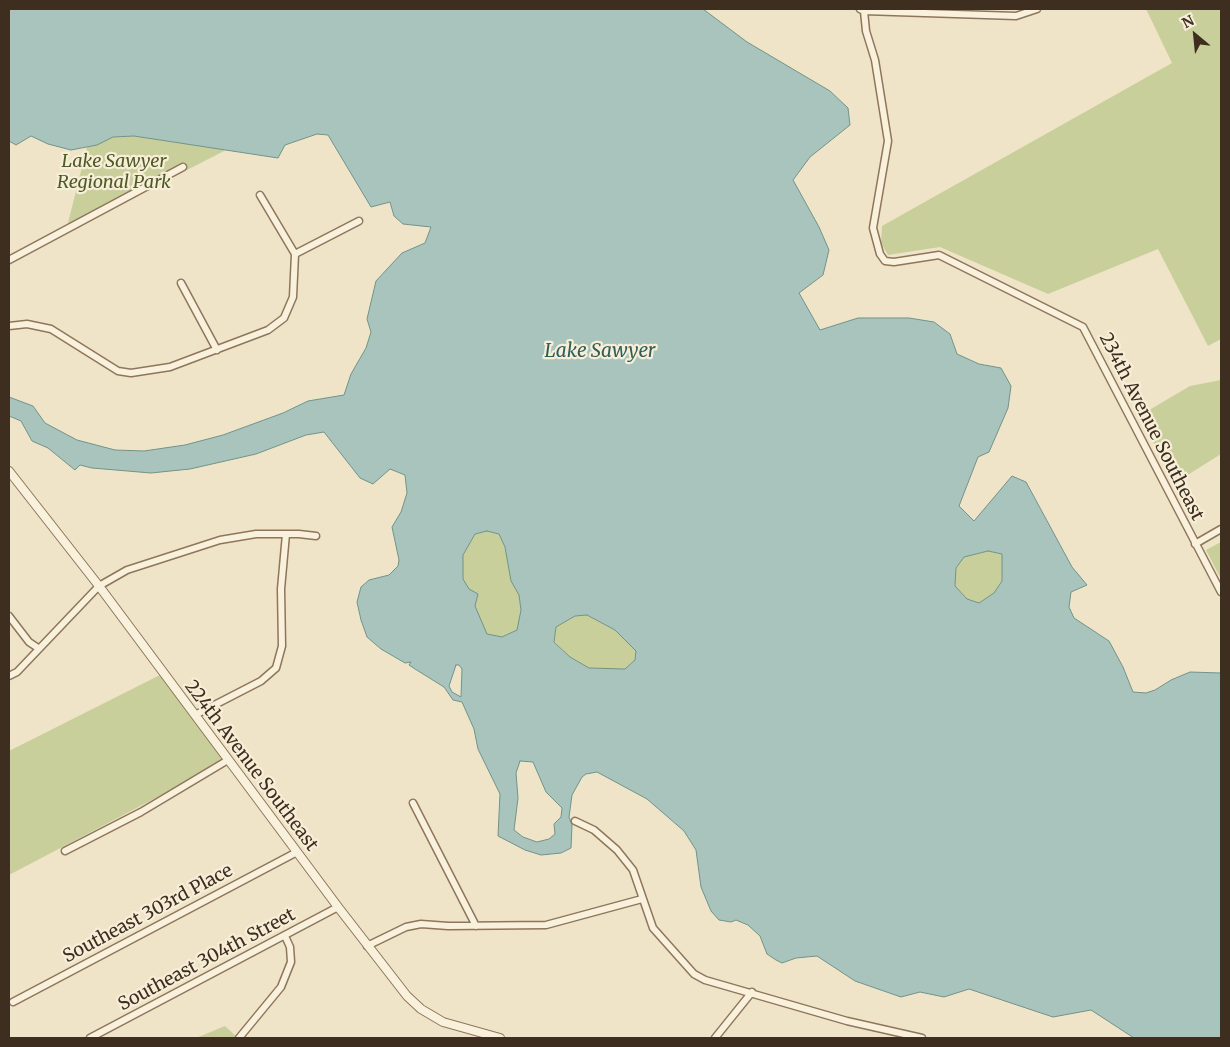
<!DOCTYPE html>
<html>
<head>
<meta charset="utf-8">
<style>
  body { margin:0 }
  #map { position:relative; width:1230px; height:1047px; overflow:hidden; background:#f0e4c8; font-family:Merriweather,serif }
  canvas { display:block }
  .frame { position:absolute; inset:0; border:10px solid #3d2e20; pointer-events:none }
  .north { position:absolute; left:1170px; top:10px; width:50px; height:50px; -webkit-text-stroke:4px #f7eed8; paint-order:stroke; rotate:332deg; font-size:14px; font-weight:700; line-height:20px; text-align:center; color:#3d2e20 }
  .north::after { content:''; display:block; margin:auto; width:18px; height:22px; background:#3d2e20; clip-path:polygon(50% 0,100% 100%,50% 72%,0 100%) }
</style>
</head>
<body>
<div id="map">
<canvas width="1230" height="1047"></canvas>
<div class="frame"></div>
<div class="north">N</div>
</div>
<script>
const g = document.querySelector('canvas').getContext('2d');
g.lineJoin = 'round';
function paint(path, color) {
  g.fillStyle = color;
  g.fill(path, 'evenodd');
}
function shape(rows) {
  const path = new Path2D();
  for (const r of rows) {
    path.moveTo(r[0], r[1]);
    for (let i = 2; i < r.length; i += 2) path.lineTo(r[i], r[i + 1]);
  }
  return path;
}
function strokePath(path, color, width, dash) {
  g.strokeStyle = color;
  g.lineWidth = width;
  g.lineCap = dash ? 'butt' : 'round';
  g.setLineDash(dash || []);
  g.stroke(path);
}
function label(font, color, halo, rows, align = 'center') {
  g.font = font + ' Merriweather,serif';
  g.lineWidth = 4.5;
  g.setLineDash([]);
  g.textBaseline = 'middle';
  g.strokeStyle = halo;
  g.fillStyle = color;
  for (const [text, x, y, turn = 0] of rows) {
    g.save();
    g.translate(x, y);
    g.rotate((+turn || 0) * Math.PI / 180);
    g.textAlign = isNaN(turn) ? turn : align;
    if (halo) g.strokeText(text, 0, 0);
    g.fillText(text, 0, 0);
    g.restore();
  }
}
const green = shape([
  [1146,9,1221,9,1221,339,1208,346,1158,249,1048,294,940,247,888,255,881,243,882,226,1172,63],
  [134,136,226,150,68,231,67,227,87,147,113,137],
  [1221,380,1221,454,1175,483,1139,416,1190,386],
  [487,531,499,534,505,547,511,581,519,595,521,610,517,630,502,637,487,634,481,624,469,589,463,579,463,555,475,534],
  [1221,542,1221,579,1206,550],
  [988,551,1002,554,1002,581,994,593,979,603,967,599,955,586,956,568,964,557],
  [587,615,615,630,636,651,635,660,625,669,589,668,570,657,554,641,556,627,575,616],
  [160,675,195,715,228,760,9,875,9,751],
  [225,1026,238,1038,196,1038]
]);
const water = shape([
  [9,9,703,9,747,42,830,91,848,108,850,125,810,157,793,180,819,227,829,250,823,275,799,293,820,330,858,318,909,318,934,322,950,334,957,354,979,364,1001,368,1011,386,1008,408,989,452,978,457,959,506,974,521,1012,476,1026,482,1072,567,1087,585,1071,592,1069,607,1074,618,1109,641,1123,667,1133,692,1146,693,1155,690,1171,680,1190,672,1221,673,1221,1038,1134,1038,1091,1010,1053,1017,969,989,944,997,920,992,901,997,855,981,817,956,796,958,782,963,776,960,767,954,760,936,748,925,736,920,731,922,719,920,711,911,701,887,696,850,684,831,647,799,597,772,586,774,582,777,572,795,569,817,572,825,571,848,561,853,541,855,525,850,498,836,500,794,478,749,474,729,462,702,453,700,444,687,415,669,409,665,411,662,405,663,381,649,367,637,361,620,357,602,361,587,369,580,389,575,398,566,399,560,392,527,401,512,407,493,405,475,390,469,373,484,360,478,324,432,306,435,256,454,190,469,151,473,92,468,80,465,75,470,48,448,32,441,21,421,9,416,9,397,33,406,45,423,77,440,115,450,144,451,185,445,223,435,283,413,308,401,344,395,351,374,366,348,371,332,367,319,376,281,402,253,425,243,431,227,403,224,394,216,390,202,371,207,328,135,317,134,285,145,278,158,134,136,113,137,97,145,71,150,48,144,31,136,16,145,9,141,9,9],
  [487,531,499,534,505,547,511,581,519,595,521,610,517,630,502,637,487,634,475,606,478,594,469,589,463,579,463,555,475,534,487,531],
  [988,551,1002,554,1002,581,994,593,979,603,967,599,955,586,956,568,964,557,988,551],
  [587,615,615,630,636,651,635,660,625,669,589,668,570,657,554,642,556,627,575,616,587,615],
  [456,665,459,665,462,669,461,697,452,692,449,686,456,665],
  [520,761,533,762,546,792,562,808,561,817,554,824,555,834,549,839,537,842,523,837,514,830,518,798,516,773,520,761]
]);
const minor = shape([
  [860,9,864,11,866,31,875,60,888,141,873,228,880,254,885,261,894,262,939,255,1083,327,1221,592],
  [864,11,1016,16,1037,9],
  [295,254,359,221],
  [9,260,183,167],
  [181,283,217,350],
  [9,326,27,324,51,329,118,371,131,373,170,367,268,330,284,318,293,297,295,254,260,195],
  [1195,544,1221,529],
  [9,616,29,642,38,648],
  [9,676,17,672,99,586,127,570,220,540,256,534,299,534,316,536],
  [195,715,261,681,276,668,282,646,281,589,286,534],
  [413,803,476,926],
  [575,821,594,830,617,850,633,870,653,928,694,974,705,980,847,1021,922,1038],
  [65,851,141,812,228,760],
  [367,946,406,927,421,924,448,926,546,925,642,899],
  [13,1002,297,852],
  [90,1038,338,907],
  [239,1038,281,987,291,962,290,947,285,936],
  [715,1038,752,992]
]);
const tertiary = shape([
  [9,471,99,586,338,907,407,996,421,1009,443,1022,500,1038]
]);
const parkNames = [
  ["Lake Sawyer",114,162],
  ["Regional Park",114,183]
];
const streetNames = [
  ["234th Avenue Southeast",1151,427,63],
  ["224th Avenue Southeast",251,766,53],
  ["Southeast 303rd Place",148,914,-28],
  ["Southeast 304th Street",207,960,-28]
];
const waterNames = [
  ["Lake Sawyer",600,352]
];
paint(green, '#c9cf9b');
paint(water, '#a9c4bc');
strokePath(water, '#6f938a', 1);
strokePath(minor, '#8d765c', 9);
strokePath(tertiary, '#8d765c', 10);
strokePath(minor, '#faf1dc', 6);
strokePath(tertiary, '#faf1dc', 8);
label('italic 18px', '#4d5a26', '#f7eed8', parkNames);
label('18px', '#3d2e20', '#f7eed8', streetNames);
label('italic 19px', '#2f5d5a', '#f7eed8', waterNames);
</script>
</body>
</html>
